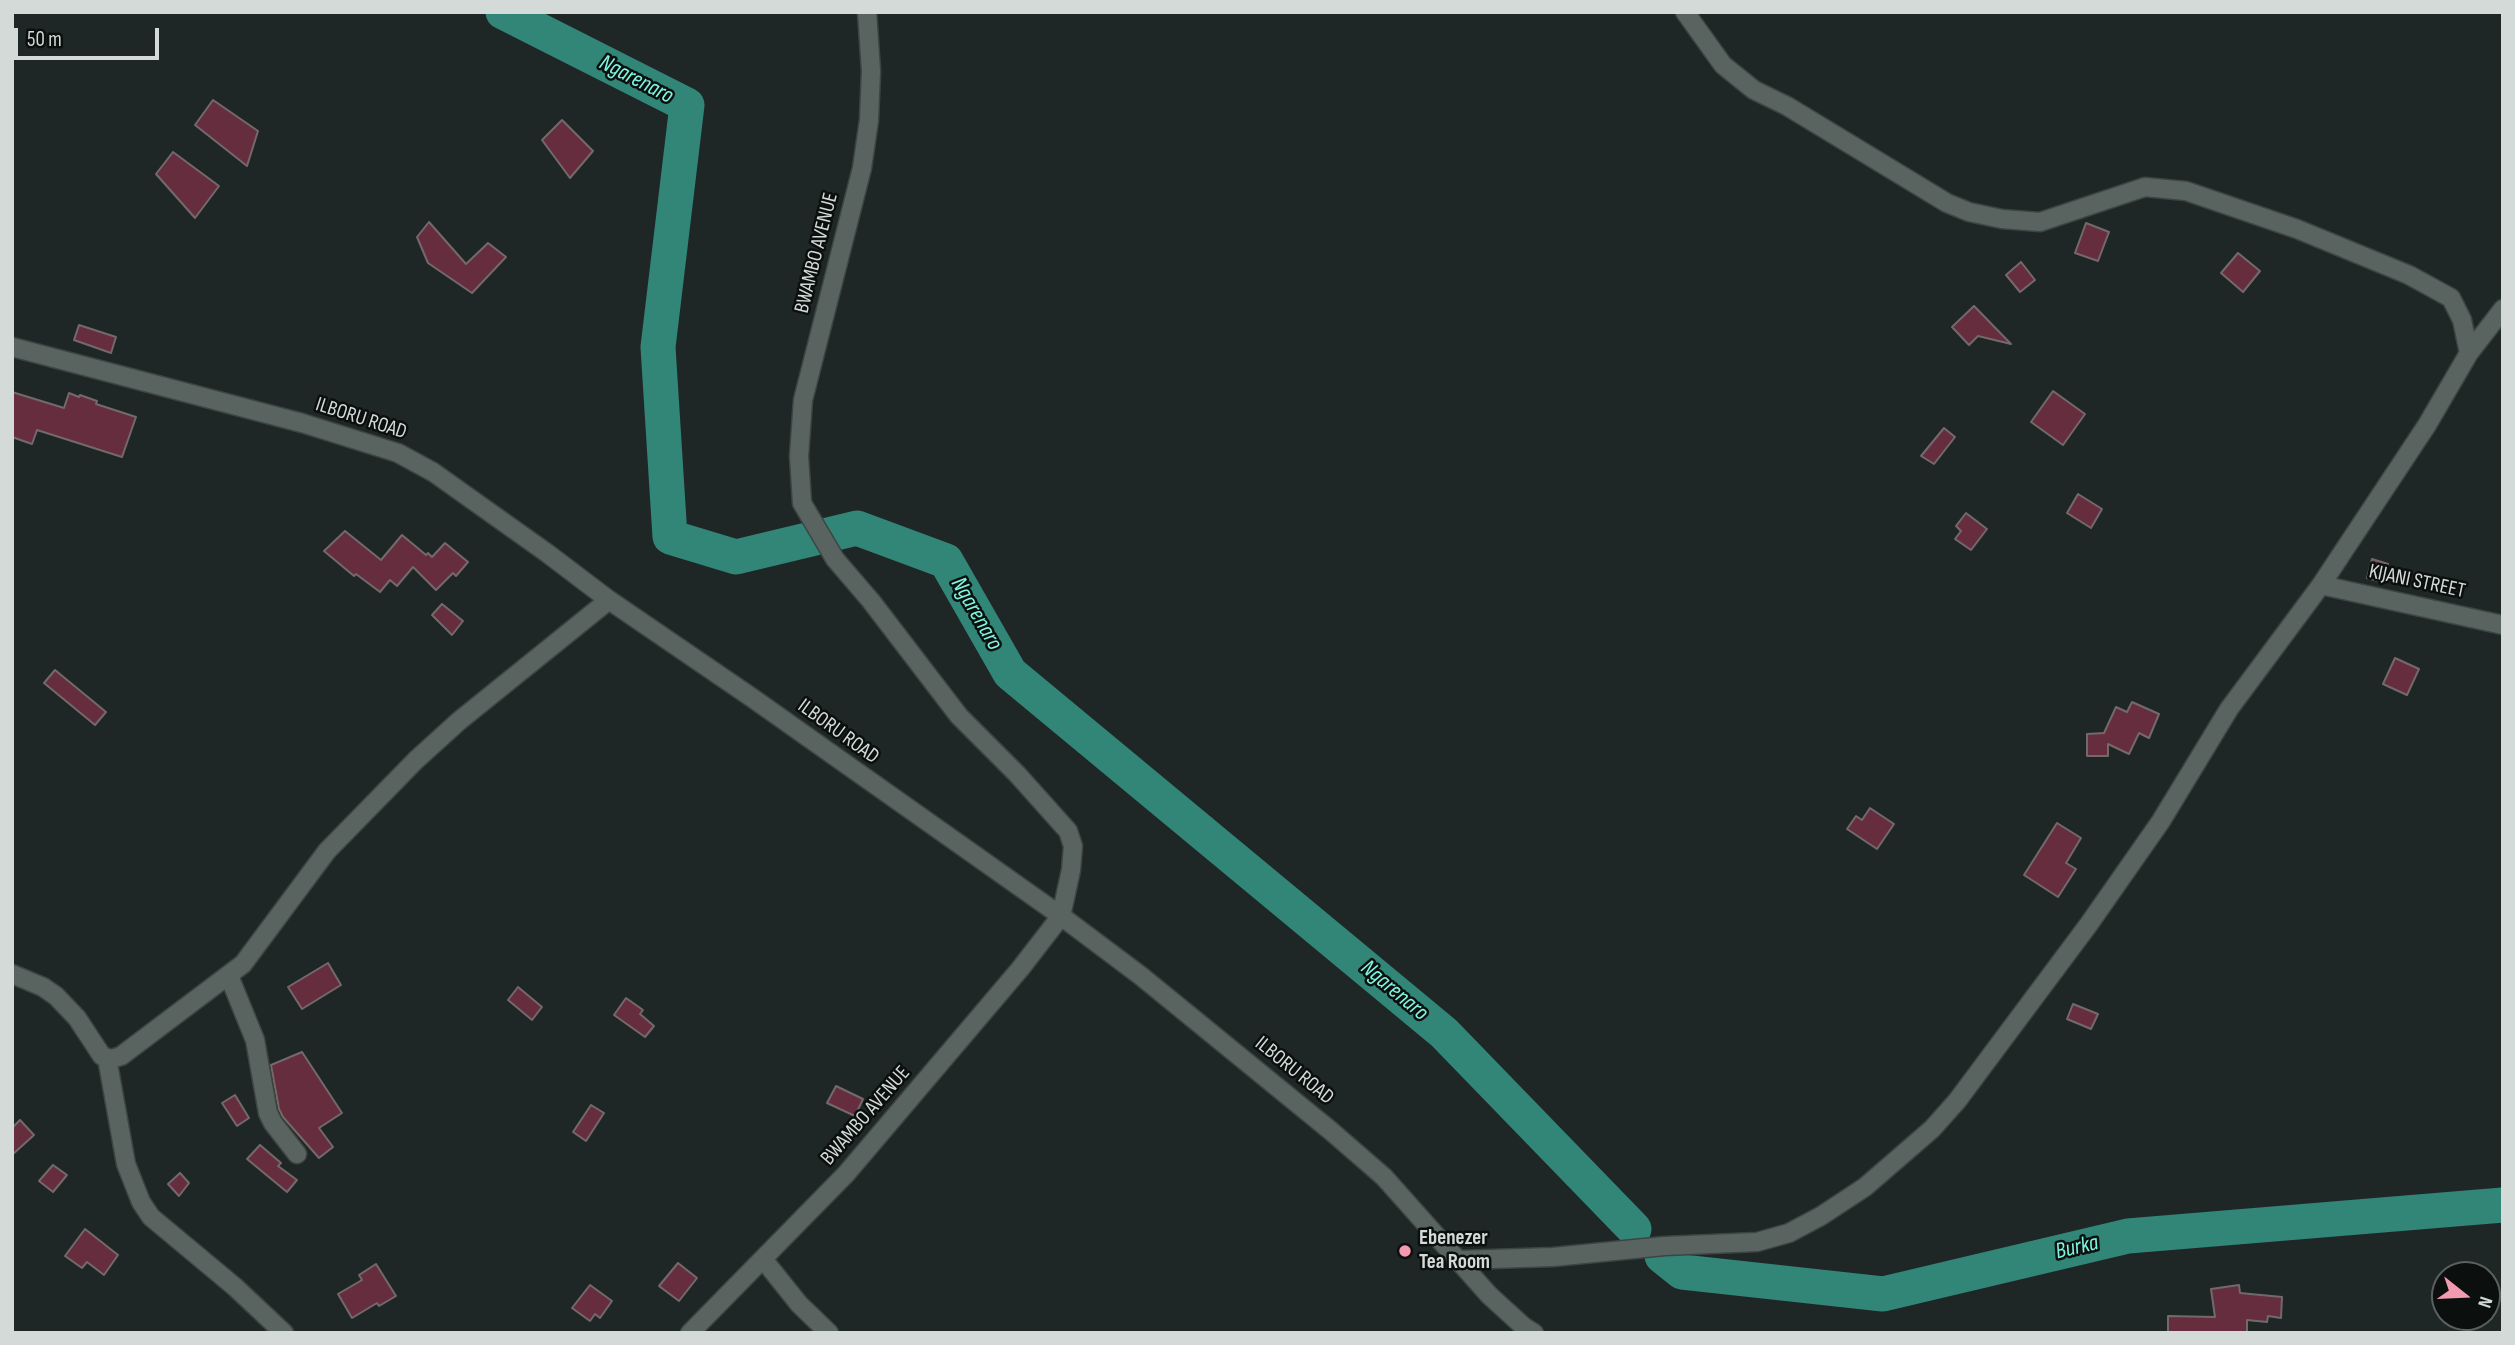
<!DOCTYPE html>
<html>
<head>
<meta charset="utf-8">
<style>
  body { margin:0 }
  #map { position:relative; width:2515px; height:1345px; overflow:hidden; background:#1f2726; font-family:"Sofia Sans Condensed",sans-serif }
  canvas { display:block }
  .frame { position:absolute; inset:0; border:14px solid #d4dad8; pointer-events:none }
  .north { position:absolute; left:2431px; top:1261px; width:70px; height:70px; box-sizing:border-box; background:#0b0f0e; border:2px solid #5b605f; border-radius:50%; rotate:108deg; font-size:19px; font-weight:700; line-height:28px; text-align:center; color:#d4dad8 }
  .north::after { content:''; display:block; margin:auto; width:24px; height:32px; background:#f29ab0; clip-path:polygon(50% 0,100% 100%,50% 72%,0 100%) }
  .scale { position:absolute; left:14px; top:28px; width:145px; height:32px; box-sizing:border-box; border:4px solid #d4dad8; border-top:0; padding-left:9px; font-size:21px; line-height:24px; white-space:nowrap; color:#d4dad8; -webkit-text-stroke:5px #0b0f0e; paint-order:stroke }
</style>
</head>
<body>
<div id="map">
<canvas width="2515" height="1345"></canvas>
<div class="frame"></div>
<div class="north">N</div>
<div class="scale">50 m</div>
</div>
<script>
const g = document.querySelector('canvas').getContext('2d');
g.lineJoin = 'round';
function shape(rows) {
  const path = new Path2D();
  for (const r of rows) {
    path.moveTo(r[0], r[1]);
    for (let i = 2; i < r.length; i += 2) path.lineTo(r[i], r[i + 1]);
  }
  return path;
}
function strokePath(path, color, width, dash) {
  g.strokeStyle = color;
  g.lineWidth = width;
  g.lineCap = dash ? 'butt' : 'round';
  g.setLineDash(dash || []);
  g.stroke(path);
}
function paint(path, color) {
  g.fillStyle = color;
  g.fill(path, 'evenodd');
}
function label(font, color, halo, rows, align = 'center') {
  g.font = font + ' "Sofia Sans Condensed",sans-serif';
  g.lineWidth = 5;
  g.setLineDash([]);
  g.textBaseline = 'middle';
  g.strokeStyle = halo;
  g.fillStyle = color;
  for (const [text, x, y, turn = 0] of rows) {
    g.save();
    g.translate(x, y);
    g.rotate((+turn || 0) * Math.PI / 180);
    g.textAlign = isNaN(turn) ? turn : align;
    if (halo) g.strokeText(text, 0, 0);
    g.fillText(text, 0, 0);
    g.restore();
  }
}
const river = shape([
  [503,12,687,105,658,347,670,537,736,557,857,528,946,561,1010,673,1444,1033,1634,1229],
  [1662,1256,1682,1272,1883,1294,2128,1236,2503,1205]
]);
const building = shape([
  [213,100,258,131,247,166,195,125,213,100],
  [562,120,593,151,570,178,542,140,562,120],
  [173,152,219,186,195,218,156,174,173,152],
  [429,222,466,264,488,243,506,257,472,293,428,263,417,237,429,222],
  [2086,223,2109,232,2098,261,2075,253,2086,223],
  [2238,253,2260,271,2243,292,2221,273,2238,253],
  [2021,262,2035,280,2020,292,2006,275,2021,262],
  [1974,306,2011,344,1978,336,1969,345,1952,327,1974,306],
  [79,325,116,337,111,353,74,340,79,325],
  [2053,391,2085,414,2063,445,2031,422,2053,391],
  [12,392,64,408,69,393,79,397,80,395,97,401,96,404,136,417,122,457,37,430,32,444,12,437,12,392],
  [1944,428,1955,437,1934,464,1921,456,1944,428],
  [2078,494,2102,509,2091,528,2067,513,2078,494],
  [1966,513,1987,529,1971,550,1955,539,1961,531,1956,526,1966,513],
  [345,531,381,560,402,535,426,555,428,553,432,557,445,543,468,562,456,576,453,573,436,590,413,567,397,586,390,580,380,592,356,574,354,576,324,551,345,531],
  [2372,559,2388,564,2382,582,2367,578,2372,559],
  [442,604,463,621,452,635,432,615,442,604],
  [2395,658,2419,669,2407,695,2383,684,2395,658],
  [55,670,106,712,95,725,44,683,55,670],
  [2132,702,2159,714,2149,738,2139,733,2129,754,2108,744,2108,756,2087,756,2087,734,2104,733,2116,707,2127,712,2132,702],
  [1870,808,1894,824,1877,849,1847,829,1856,816,1862,820,1870,808],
  [2057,823,2081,838,2066,863,2076,869,2058,897,2024,875,2057,823],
  [328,963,341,985,302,1009,288,987,328,963],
  [518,987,542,1007,532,1020,508,1000,518,987],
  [626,998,643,1010,640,1014,654,1026,645,1037,614,1015,626,998],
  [2073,1004,2098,1014,2091,1029,2067,1019,2073,1004],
  [302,1052,342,1113,319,1128,333,1147,319,1158,283,1117,279,1109,271,1065,302,1052],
  [836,1086,863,1099,855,1116,827,1103,836,1086],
  [235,1095,249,1118,237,1126,222,1103,235,1095],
  [591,1105,604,1113,586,1141,573,1132,591,1105],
  [20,1120,34,1135,12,1155,12,1128,20,1120],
  [260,1145,281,1163,278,1166,297,1180,287,1192,247,1159,260,1145],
  [53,1165,67,1175,53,1192,39,1181,53,1165],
  [180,1173,189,1183,179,1196,168,1184,180,1173],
  [85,1229,118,1255,104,1275,87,1262,82,1268,65,1256,85,1229],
  [678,1263,697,1278,679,1301,659,1286,678,1263],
  [376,1264,396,1296,379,1306,377,1303,352,1318,338,1294,362,1280,359,1275,376,1264],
  [590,1285,612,1301,600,1318,595,1314,590,1321,572,1308,590,1285],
  [2239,1285,2240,1293,2282,1297,2281,1318,2268,1316,2267,1322,2247,1320,2247,1333,2168,1333,2168,1316,2215,1317,2211,1289,2239,1285]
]);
const minor = shape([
  [1685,12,1723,65,1754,90,1787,106,1947,203,1969,212,2002,219,2040,222,2145,187,2186,191,2297,229,2409,275,2451,298,2462,320,2469,353],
  [12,347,302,423,398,453,433,472,547,553,609,600,751,697,1061,916,1141,976,1331,1131,1384,1177,1489,1295,1523,1326,1534,1333],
  [2321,585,2503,625],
  [12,974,43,987,56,996,77,1018,102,1056,111,1059,121,1056,243,964,327,851,416,760,459,721,609,600],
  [229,976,255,1040,268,1113,273,1123,297,1154],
  [107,1058,126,1164,141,1202,151,1217,235,1287,284,1333],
  [763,1259,799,1304,829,1333],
  [1460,1260,1553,1257,1665,1246,1757,1242,1789,1233,1821,1216,1865,1187,1932,1129,1957,1101,2089,924,2161,821,2229,709,2321,585,2427,425,2469,353,2503,309],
  [690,1333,846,1174,1020,969,1061,916,1071,870,1073,846,1068,831,1017,774,959,716,871,601,835,559,802,503,799,456,803,400,862,168,869,120,871,71,867,12]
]);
const markers = [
  [1405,1251,7,"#f29ab0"]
];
const streetNames = [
  ["BWAMBO AVENUE",817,253,-76],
  ["ILBORU ROAD",361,419,18],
  ["KIJANI STREET",2417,582,12],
  ["ILBORU ROAD",838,732,36],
  ["ILBORU ROAD",1294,1071,39],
  ["BWAMBO AVENUE",866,1116,-49]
];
const poiNames = [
  ["Ebenezer",1419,1239],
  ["Tea Room",1419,1263]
];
const waterNames = [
  ["Ngarenaro",636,80,27],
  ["Ngarenaro",976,614,60],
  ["Ngarenaro",1394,991,40],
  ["Burka",2077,1248,-13]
];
strokePath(river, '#328678', 35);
paint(building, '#662d3e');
strokePath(building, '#73696b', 2);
strokePath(minor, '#3d4543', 21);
strokePath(minor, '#596461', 18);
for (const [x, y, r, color] of markers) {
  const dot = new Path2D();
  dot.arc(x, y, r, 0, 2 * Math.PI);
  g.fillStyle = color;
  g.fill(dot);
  strokePath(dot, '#0b0f0e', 2.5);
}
label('21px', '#d4dad8', '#0b0f0e', streetNames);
label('bold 21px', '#d4dad8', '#0b0f0e', poiNames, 'left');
label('italic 23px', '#7ff6e1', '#0b0f0e', waterNames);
</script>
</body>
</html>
